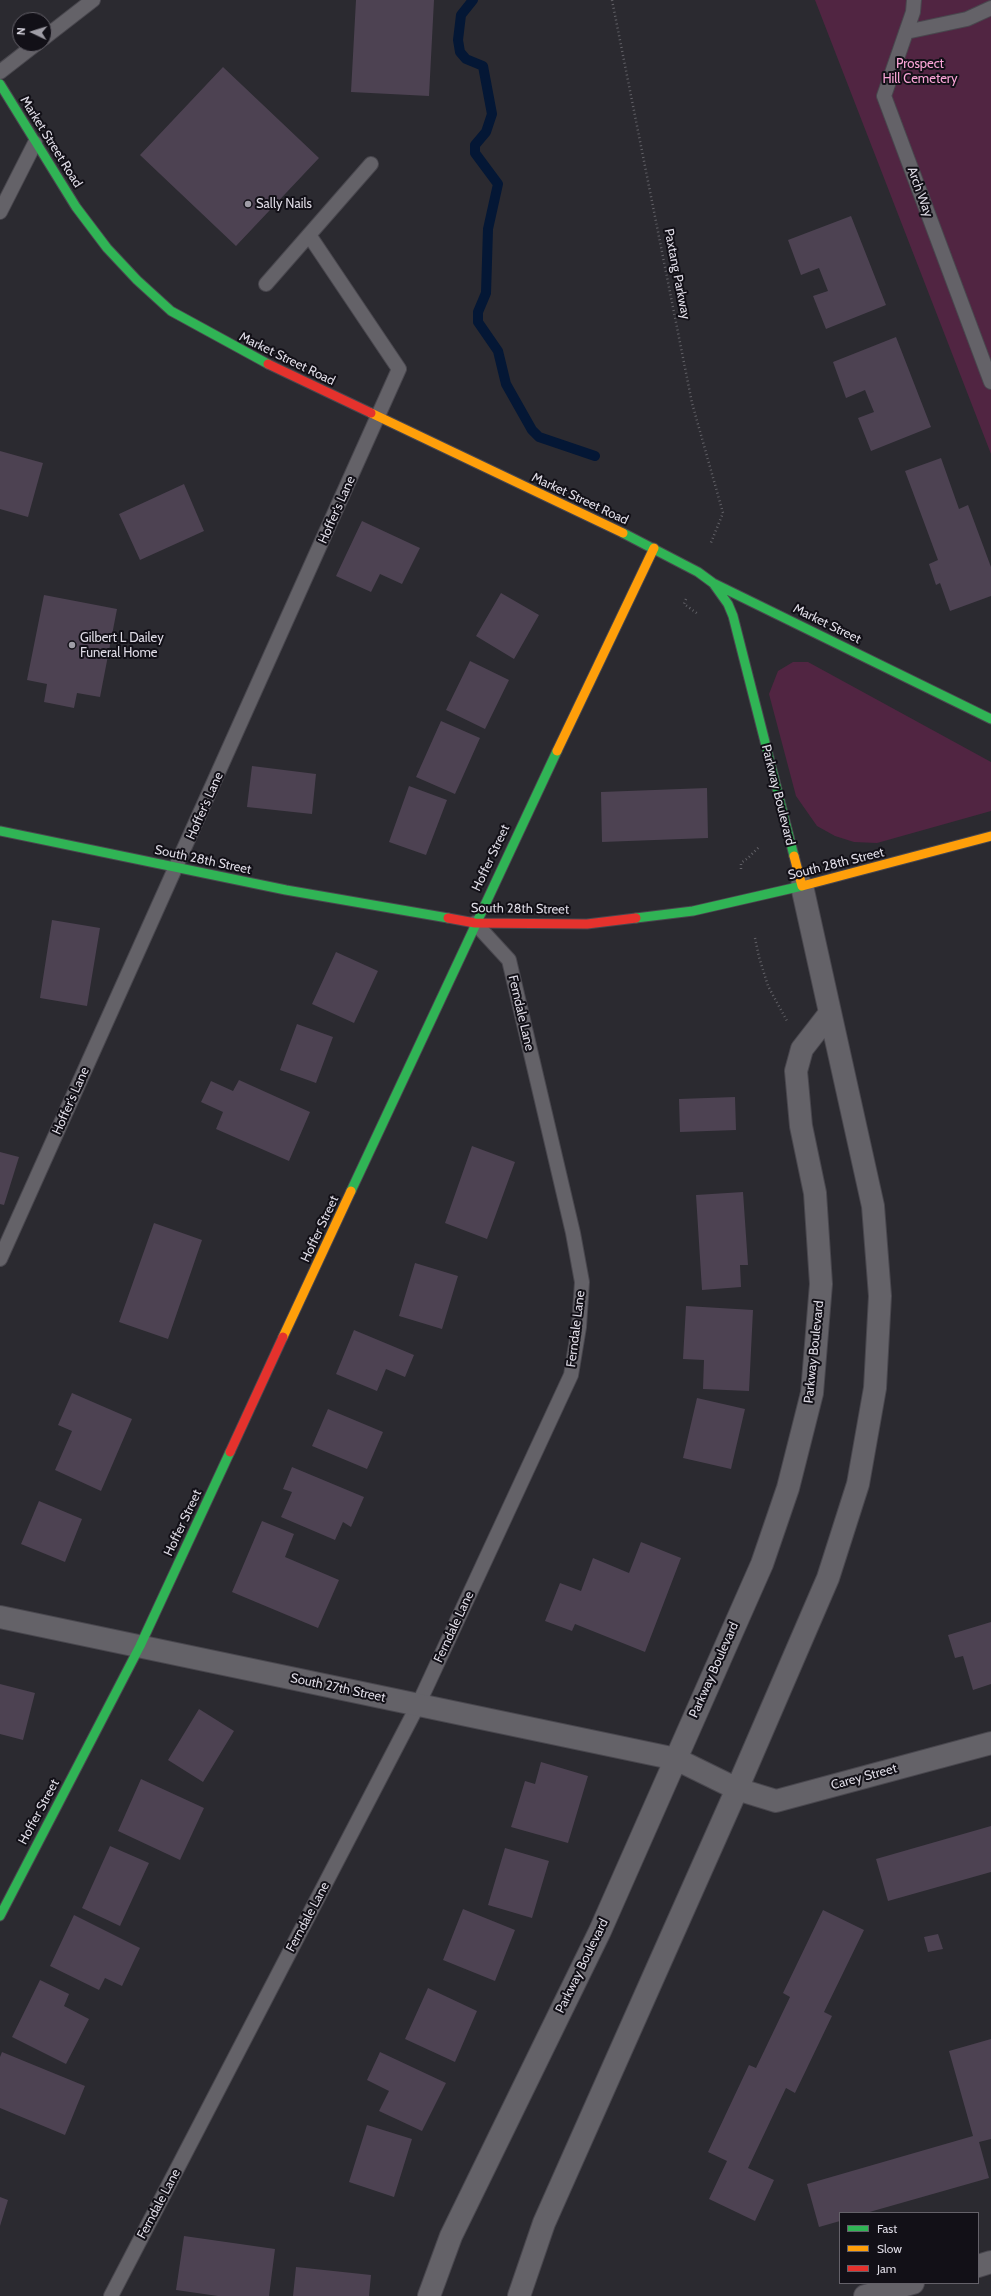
<!DOCTYPE html>
<html>
<head>
<meta charset="utf-8">
<style>
  body { margin:0 }
  #map { position:relative; width:991px; height:2296px; overflow:hidden; background:#2b2a30; font-family:Cabin,sans-serif }
  canvas { display:block }
  .legend { position:absolute; left:839px; top:2212px; width:140px; height:72px; box-sizing:border-box; background:#121017; border:1px solid #646169; margin:0; padding:5px 7px; list-style:none; font-size:12px; color:#dedbe5 }
  .legend li { display:flex; align-items:center; gap:8px; height:20px }
  .legend b { width:20px; border:1px solid #646169 }
  .north { position:absolute; left:12px; top:12px; width:40px; height:40px; box-sizing:border-box; background:#121017; border:1px solid #646169; border-radius:50%; rotate:274deg; font-size:11px; font-weight:700; line-height:16px; text-align:center; color:#dedbe5 }
  .north::after { content:''; display:block; margin:auto; width:14px; height:18px; background:#9f9da6; clip-path:polygon(50% 0,100% 100%,50% 72%,0 100%) }
</style>
</head>
<body>
<div id="map">
<canvas width="991" height="2296"></canvas>
<ul class="legend">
<li><b style="height:5px;background:#30b455"></b>Fast</li>
<li><b style="height:5px;background:#ff9f0a"></b>Slow</li>
<li><b style="height:5px;background:#e5322d"></b>Jam</li>
</ul>
<div class="north">N</div>
</div>
<script>
const g = document.querySelector('canvas').getContext('2d');
g.lineJoin = 'round';
function paint(path, color) {
  g.fillStyle = color;
  g.fill(path, 'evenodd');
}
function shape(rows) {
  const path = new Path2D();
  for (const r of rows) {
    path.moveTo(r[0], r[1]);
    for (let i = 2; i < r.length; i += 2) path.lineTo(r[i], r[i + 1]);
  }
  return path;
}
function strokePath(path, color, width, dash) {
  g.strokeStyle = color;
  g.lineWidth = width;
  g.lineCap = dash ? 'butt' : 'round';
  g.setLineDash(dash || []);
  g.stroke(path);
}
function label(font, color, halo, rows, align = 'center') {
  g.font = font + ' Cabin,sans-serif';
  g.lineWidth = 4;
  g.setLineDash([]);
  g.textBaseline = 'middle';
  g.strokeStyle = halo;
  g.fillStyle = color;
  for (const [text, x, y, turn = 0] of rows) {
    g.save();
    g.translate(x, y);
    g.rotate((+turn || 0) * Math.PI / 180);
    g.textAlign = isNaN(turn) ? turn : align;
    if (halo) g.strokeText(text, 0, 0);
    g.fillText(text, 0, 0);
    g.restore();
  }
}
const green = shape([
  [815,0,991,0,991,454],
  [793,662,808,662,991,762,991,811,877,843,854,842,835,836,817,826,796,796,769,694,778,671]
]);
const stream = shape([
  [473,0,461,15,458,40,460,52,466,59,483,66,492,114,486,132,475,145,475,153,498,184,488,229,486,293,478,312,478,322,498,351,506,384,532,430,539,437,595,456]
]);
const building = shape([
  [356,0,434,0,429,96,351,92],
  [223,67,319,158,236,246,140,155],
  [851,216,886,305,826,329,813,296,828,291,819,268,801,275,788,240],
  [896,337,931,427,871,451,858,418,874,412,865,390,846,398,833,362],
  [0,451,43,463,28,517,0,509],
  [941,458,959,509,968,505,991,567,991,596,950,611,940,583,936,585,929,564,938,560,905,471],
  [184,484,204,531,140,560,119,514],
  [362,521,420,548,402,584,380,574,371,592,336,576],
  [501,593,539,615,514,659,476,636],
  [44,595,117,609,100,697,77,693,74,708,44,702,47,684,27,680],
  [470,661,509,680,485,729,446,710],
  [441,721,480,738,455,794,416,777],
  [252,766,316,774,312,814,247,807],
  [409,786,447,800,426,855,389,842],
  [707,788,708,838,602,842,601,792],
  [52,920,100,928,87,1006,40,998],
  [336,952,378,971,354,1023,312,1004],
  [297,1024,333,1037,316,1083,280,1070],
  [239,1080,310,1112,289,1161,216,1129,223,1112,201,1102,211,1081,233,1091],
  [735,1097,736,1130,680,1132,679,1099],
  [472,1146,515,1162,487,1239,445,1223],
  [0,1152,19,1157,4,1205,0,1204],
  [743,1192,748,1265,740,1265,741,1287,702,1290,696,1195],
  [154,1223,202,1240,168,1339,119,1322],
  [415,1263,458,1276,442,1329,399,1316],
  [686,1306,753,1310,749,1391,703,1389,704,1360,683,1359],
  [354,1330,414,1355,405,1377,386,1369,377,1391,336,1374],
  [72,1393,132,1419,101,1491,55,1470,72,1431,58,1425],
  [697,1398,745,1409,731,1469,683,1458],
  [328,1409,383,1432,367,1469,312,1446],
  [292,1467,364,1497,351,1527,343,1522,335,1540,281,1517,292,1492,283,1489],
  [39,1501,82,1519,65,1562,21,1544],
  [262,1521,294,1534,285,1557,339,1580,318,1628,232,1592],
  [641,1542,681,1558,645,1652,575,1624,572,1631,545,1621,560,1583,581,1591,593,1558,629,1573],
  [991,1622,991,1684,973,1690,963,1656,955,1658,948,1635],
  [0,1684,35,1693,23,1740,0,1734],
  [199,1709,234,1731,203,1782,168,1760],
  [541,1762,588,1776,568,1843,511,1827,525,1781,535,1784],
  [141,1779,204,1808,180,1860,118,1831],
  [991,1826,991,1872,888,1901,876,1859],
  [110,1846,149,1863,120,1926,82,1908],
  [505,1848,549,1861,532,1918,488,1905],
  [463,1909,515,1930,495,1981,443,1960],
  [823,1910,864,1930,824,2012,832,2016,795,2093,786,2088,748,2168,774,2180,755,2221,709,2199,727,2161,708,2152,749,2065,756,2068,790,1997,783,1993],
  [74,1915,140,1948,122,1986,105,1978,99,1990,50,1966],
  [938,1934,943,1949,928,1952,924,1937],
  [40,1980,69,1994,64,2006,89,2019,66,2064,12,2037],
  [428,1988,477,2011,455,2062,405,2039],
  [991,2039,991,2139,979,2142,989,2178,866,2213,840,2213,840,2221,819,2227,807,2184,973,2136,949,2051],
  [2,2052,85,2086,65,2135,0,2108,0,2057],
  [380,2052,446,2083,422,2131,379,2111,389,2091,367,2080],
  [367,2125,412,2139,394,2197,349,2182],
  [0,2197,8,2200,0,2226],
  [184,2236,275,2249,269,2296,218,2296,176,2290],
  [296,2267,371,2275,369,2296,293,2296]
]);
const path = shape([
  [612,0,692,403,723,513,710,545],
  [686,599,684,604,698,614],
  [741,869,741,863,748,858,760,846],
  [755,938,759,957,768,986,787,1021]
]);
const lane = shape([
  [914,0,913,12,884,96,991,382],
  [906,32,967,19,991,8],
  [44,38,93,0],
  [0,72,36,44],
  [0,212,35,143],
  [266,284,371,164],
  [0,1259,399,369,309,235],
  [111,2296,418,1705,571,1375,579,1327,582,1282,573,1233,509,960,475,923]
]);
const street = shape([
  [0,1617,676,1759,737,1789,776,1801,991,1743],
  [978,2266,991,2262],
  [429,2296,451,2236,600,1931,762,1564,788,1488,812,1393,821,1284,815,1193,801,1126,796,1071,802,1049,830,1013],
  [519,2296,544,2223,737,1789,828,1578,858,1484,875,1388,880,1296,873,1206,802,886],
  [865,2296,913,2283]
]);
const fast = shape([
  [0,84,76,207,107,248,137,280,171,311,268,364],
  [623,533,698,572,713,583,991,719],
  [713,583,728,604,733,616,794,856],
  [0,831,286,890,448,918],
  [636,918,693,911,802,886],
  [351,1191,557,751],
  [0,1916,140,1646,230,1452]
]);
const slow = shape([
  [371,413,623,533],
  [557,751,654,548],
  [794,856,802,886,991,836],
  [283,1337,351,1191]
]);
const jam = shape([
  [268,364,371,413],
  [448,918,475,923,587,924,636,918],
  [230,1452,283,1337]
]);
const markers = [
  [248,204,4,"#9f9da6"],
  [72,645,4,"#9f9da6"]
];
const parkNames = [
  ["Prospect",920,64],
  ["Hill Cemetery",920,79]
];
const streetNames = [
  ["Market Street Road",51,142,58],
  ["Arch Way",920,192,70],
  ["Paxtang Parkway",677,274,79],
  ["Market Street Road",287,359,26],
  ["Market Street Road",580,499,25],
  ["Hoffer's Lane",337,510,-66],
  ["Market Street",827,624,26],
  ["Parkway Boulevard",778,795,76],
  ["Hoffer's Lane",205,806,-66],
  ["Hoffer Street",491,858,-65],
  ["South 28th Street",203,860,12],
  ["South 28th Street",836,864,-14],
  ["South 28th Street",520,909,1],
  ["Ferndale Lane",521,1013,77],
  ["Hoffer's Lane",71,1101,-66],
  ["Hoffer Street",320,1229,-65],
  ["Ferndale Lane",576,1329,-83],
  ["Parkway Boulevard",814,1352,-84],
  ["Hoffer Street",183,1523,-65],
  ["Ferndale Lane",454,1627,-65],
  ["Parkway Boulevard",714,1670,-66],
  ["South 27th Street",338,1688,12],
  ["Carey Street",864,1777,-15],
  ["Hoffer Street",39,1812,-62],
  ["Ferndale Lane",308,1917,-62],
  ["Parkway Boulevard",582,1966,-64],
  ["Ferndale Lane",159,2204,-62]
];
const poiNames = [
  ["Sally Nails",256,204],
  ["Gilbert L Dailey",80,638],
  ["Funeral Home",80,653]
];
paint(green, '#512542');
strokePath(stream, '#041735', 10);
paint(building, '#4d4252');
strokePath(lane, '#49474e', 16);
strokePath(street, '#49474e', 24);
strokePath(fast, '#49474e', 11);
strokePath(slow, '#49474e', 11);
strokePath(jam, '#49474e', 11);
strokePath(path, '#616066', 2.5, [1, 3]);
strokePath(lane, '#646268', 14);
strokePath(street, '#646268', 22);
strokePath(fast, '#30b455', 9);
strokePath(slow, '#ff9f0a', 9);
strokePath(jam, '#e5322d', 9);
for (const [x, y, r, color] of markers) {
  const dot = new Path2D();
  dot.arc(x, y, r, 0, 2 * Math.PI);
  g.fillStyle = color;
  g.fill(dot);
  strokePath(dot, '#121017', 1.5);
}
label('13px', '#f9a4d6', '#121017', parkNames);
label('13px', '#dedbe5', '#121017', streetNames);
label('13px', '#dedbe5', '#121017', poiNames, 'left');
</script>
</body>
</html>
